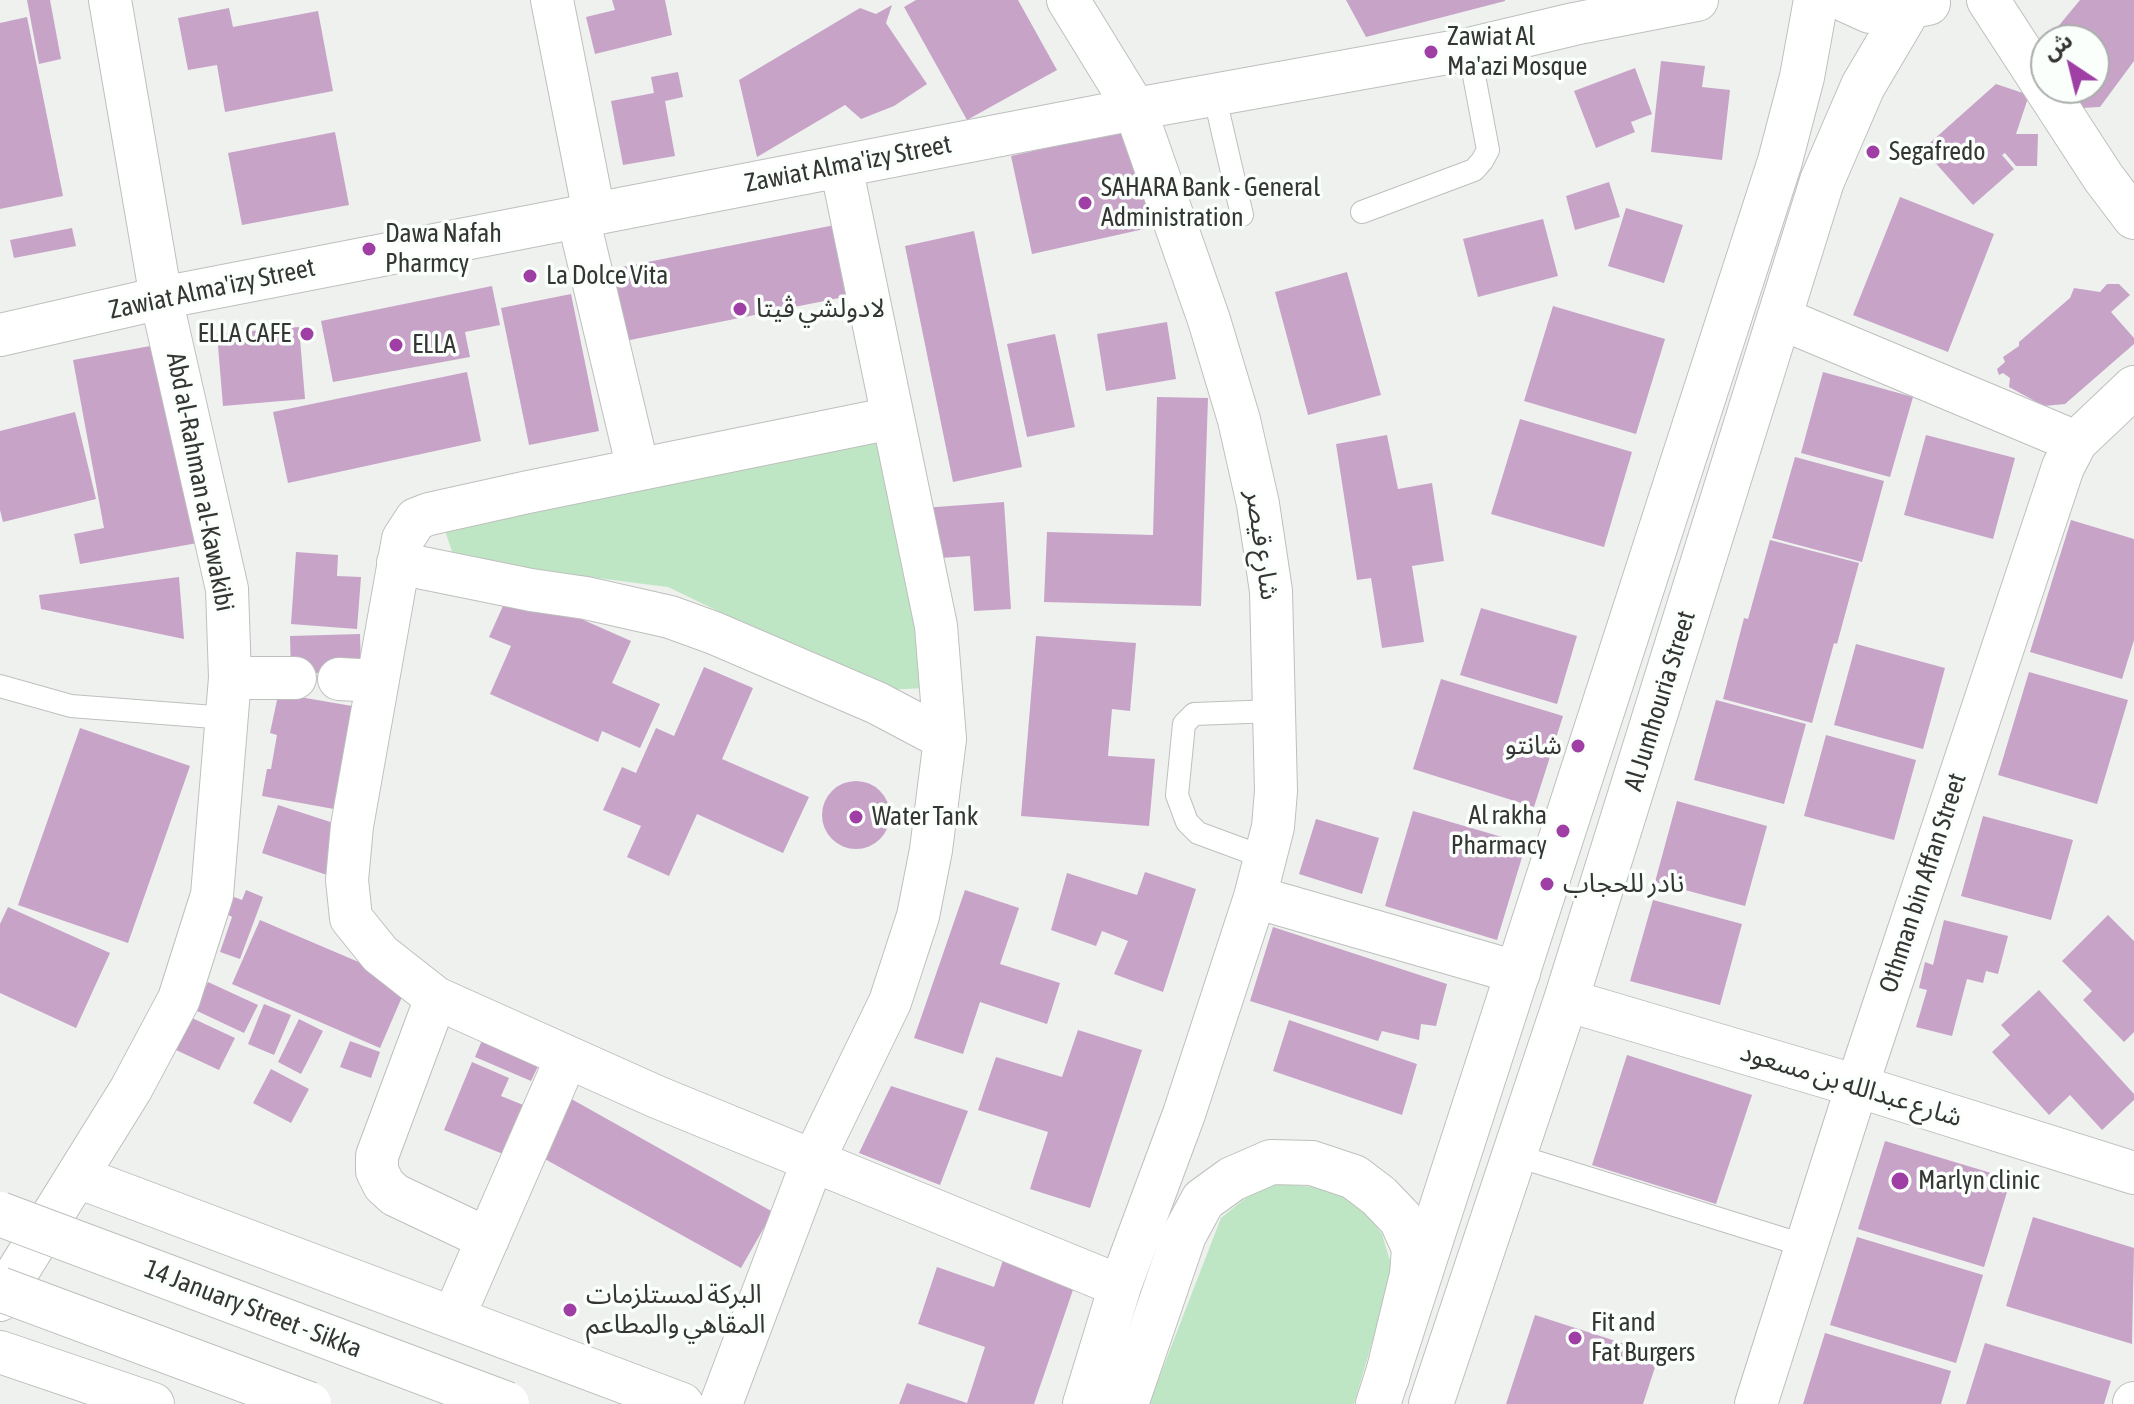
<!DOCTYPE html>
<html>
<head>
<meta charset="utf-8">
<style>
  body { margin:0 }
  #map { position:relative; width:2134px; height:1404px; overflow:hidden; background:#eef1ee; font-family:"Asap Condensed","Noto Sans Arabic",sans-serif }
  canvas { display:block }
  .north { position:absolute; left:2030px; top:24px; width:80px; height:80px; box-sizing:border-box; background:#fbfffc; border:2px solid #abaeac; border-radius:50%; rotate:325deg; font-size:22px; font-weight:700; line-height:32px; text-align:center; color:#343534 }
  .north::after { content:''; display:block; margin:auto; width:28px; height:36px; background:#9f3ea5; clip-path:polygon(50% 0,100% 100%,50% 72%,0 100%) }
</style>
</head>
<body>
<div id="map">
<canvas width="2134" height="1404"></canvas>
<div class="north">ش</div>
</div>
<script>
const g = document.querySelector('canvas').getContext('2d');
g.lineJoin = 'round';
function paint(path, color) {
  g.fillStyle = color;
  g.fill(path, 'evenodd');
}
function shape(rows) {
  const path = new Path2D();
  for (const r of rows) {
    if (r.length === 3) {
      path.moveTo(r[0] + r[2], r[1]);
      path.arc(r[0], r[1], r[2], 0, 2 * Math.PI);
      continue;
    }
    path.moveTo(r[0], r[1]);
    for (let i = 2; i < r.length; i += 2) path.lineTo(r[i], r[i + 1]);
  }
  return path;
}
function strokePath(path, color, width, dash) {
  g.strokeStyle = color;
  g.lineWidth = width;
  g.lineCap = dash ? 'butt' : 'round';
  g.setLineDash(dash || []);
  g.stroke(path);
}
function label(font, color, halo, rows, align = 'center') {
  g.font = font + ' "Asap Condensed","Noto Sans Arabic",sans-serif';
  g.lineWidth = 7;
  g.setLineDash([]);
  g.textBaseline = 'middle';
  g.strokeStyle = halo;
  g.fillStyle = color;
  for (const [text, x, y, turn = 0] of rows) {
    g.save();
    g.translate(x, y);
    g.rotate((+turn || 0) * Math.PI / 180);
    g.textAlign = isNaN(turn) ? turn : align;
    if (halo) g.strokeText(text, 0, 0);
    g.fillText(text, 0, 0);
    g.restore();
  }
}
const green = shape([
  [882,435,927,688,882,690,668,587,455,560,443,525],
  [1264,1183,1327,1188,1361,1206,1382,1234,1393,1271,1354,1404,1149,1404,1221,1218]
]);
const building = shape([
  [27,0,50,0,61,59,39,64],
  [612,0,665,0,672,35,595,54,586,17,615,10],
  [916,0,1018,0,1057,70,967,120,904,7],
  [1346,0,1505,0,1505,1,1366,37],
  [2080,0,2134,0,2134,61,2100,107,2081,108,2070,88,2094,88,2094,40,2047,40],
  [892,5,886,23,927,84,894,106,861,119,845,105,757,157,739,80,860,8,876,14],
  [229,8,233,27,318,11,333,91,225,112,217,65,188,70,178,18],
  [27,17,63,196,0,209,0,23],
  [1661,61,1705,66,1702,87,1730,90,1722,160,1651,152],
  [1635,68,1652,114,1631,122,1635,132,1596,148,1574,91],
  [678,72,683,97,665,101,675,156,623,165,611,101,654,93,651,77],
  [1996,84,2029,95,2016,134,2038,134,2037,166,2016,166,2005,153,2002,155,2014,169,1973,205,1923,149],
  [1139,127,1180,221,1032,254,1011,156],
  [335,132,349,205,242,225,228,153],
  [1609,182,1620,217,1575,230,1566,196],
  [1900,197,1994,234,1948,352,1853,315],
  [1626,208,1683,225,1664,283,1608,266],
  [1543,219,1558,276,1478,297,1463,239],
  [850,222,864,293,625,341,612,269],
  [72,228,76,246,14,258,10,240],
  [974,231,1022,467,953,482,905,246],
  [1347,272,1381,395,1308,415,1275,292],
  [2107,284,2119,284,2130,295,2111,312,2134,338,2134,344,2065,404,2044,406,2009,387,2010,378,2003,373,1999,375,1997,369,2005,362,2003,357,2019,346,2019,342,2070,298,2074,288,2100,292],
  [492,286,500,325,465,332,470,357,333,382,321,321],
  [571,294,599,431,529,445,501,308],
  [1553,306,1665,339,1636,434,1524,401],
  [1167,322,1176,379,1106,391,1097,334],
  [299,327,305,399,223,406,217,334],
  [1055,334,1075,427,1027,437,1007,344],
  [167,343,203,542,80,564,74,534,104,528,73,360],
  [467,372,481,441,288,483,273,412],
  [1823,372,1913,397,1890,477,1801,453],
  [1157,397,1208,398,1201,606,1044,602,1047,532,1153,535],
  [75,412,96,499,3,522,0,510,0,431],
  [1520,419,1632,452,1604,547,1491,514],
  [1387,435,1398,489,1432,483,1444,561,1412,566,1424,642,1382,648,1371,578,1357,580,1336,444],
  [1926,435,2015,458,1993,539,1904,515],
  [1795,457,1884,481,1862,562,1772,538],
  [1004,502,1011,609,974,611,970,556,926,559,923,508],
  [2071,520,2134,539,2134,640,2122,679,2030,652],
  [1770,540,1859,563,1837,644,1834,643,1812,723,1723,699,1744,618,1748,619],
  [296,552,338,555,337,576,361,577,357,629,291,624],
  [179,577,184,639,41,609,39,595],
  [511,588,631,641,612,683,660,704,640,748,602,731,598,742,490,694,511,646,489,637],
  [1481,608,1577,636,1557,704,1460,675],
  [360,634,361,671,291,674,290,636],
  [1036,636,1136,643,1130,711,1112,709,1108,756,1155,759,1149,826,1021,816],
  [1856,644,1945,668,1923,749,1834,725],
  [704,667,753,688,722,759,809,797,783,853,697,814,669,876,627,857,641,826,603,810,622,767,636,773,656,728,674,736],
  [2029,672,2128,700,2097,804,1998,775],
  [1441,679,1563,716,1534,807,1413,769],
  [280,686,288,695,352,706,334,809,262,796,267,769,271,769,277,735,270,733],
  [1716,700,1806,724,1784,804,1694,780],
  [80,728,190,766,128,943,18,905],
  [1826,735,1916,760,1894,840,1804,816],
  [856,815,34],
  [1677,801,1767,826,1745,906,1655,882],
  [278,805,346,827,330,876,262,853],
  [1413,811,1526,844,1497,940,1385,906],
  [1983,816,2073,840,2051,920,1961,896],
  [1316,819,1379,838,1362,894,1299,874],
  [1145,872,1196,889,1163,992,1114,974,1128,941,1102,931,1096,946,1051,930,1067,873,1137,895],
  [246,890,263,897,240,959,220,952,232,917,223,912,229,895,242,900],
  [965,890,1019,908,1000,964,1060,983,1047,1024,980,1002,963,1054,914,1038],
  [1653,900,1742,924,1720,1005,1630,981],
  [8,907,110,953,76,1028,0,993,0,924],
  [2108,915,2134,941,2134,1032,2124,1042,2083,1000,2092,991,2062,961],
  [260,920,408,983,380,1048,232,984],
  [1944,920,2008,936,1998,974,1986,971,1983,983,1967,979,1952,1036,1916,1027,1927,990,1919,988,1925,962,1933,965],
  [1273,927,1447,984,1436,1026,1421,1024,1419,1040,1382,1031,1378,1041,1250,1001],
  [208,982,258,1005,244,1033,195,1010],
  [2039,990,2134,1094,2134,1100,2102,1130,2070,1095,2049,1115,1992,1052,2010,1035,2001,1025],
  [264,1004,291,1015,274,1055,248,1044],
  [192,1018,235,1038,219,1070,176,1050],
  [299,1019,323,1031,301,1074,278,1062],
  [1289,1020,1417,1064,1402,1115,1273,1071],
  [1078,1030,1142,1050,1090,1208,1030,1189,1048,1132,978,1110,996,1057,1062,1077],
  [485,1033,542,1058,531,1081,475,1057],
  [350,1041,380,1052,371,1078,340,1067],
  [1627,1055,1752,1095,1716,1204,1592,1165],
  [472,1062,509,1078,501,1096,528,1107,508,1156,444,1130],
  [271,1069,309,1089,291,1123,253,1103],
  [891,1086,968,1111,940,1185,859,1153],
  [566,1096,773,1212,741,1268,534,1153],
  [1885,1141,2011,1179,1984,1267,1858,1229],
  [2033,1217,2134,1248,2132,1344,2006,1306],
  [1857,1237,1983,1275,1956,1363,1830,1325],
  [1005,1254,1077,1278,1034,1404,899,1404,907,1383,967,1403,985,1347,918,1324,937,1267,994,1287],
  [1535,1315,1659,1355,1643,1404,1506,1404],
  [1825,1333,1951,1371,1941,1404,1803,1404],
  [1985,1343,2111,1381,2104,1404,1966,1404]
]);
const service = shape([
  [1214,94,1242,215],
  [1362,212,1474,170,1482,161,1488,150,1469,49],
  [0,686,71,706,227,718],
  [1266,858,1198,833,1187,822,1177,795,1184,724,1194,714,1274,711],
  [1514,1155,1806,1246]
]);
const minor = shape([
  [552,0,594,213],
  [1068,0,1135,109,1209,320,1239,420,1258,504,1271,591,1276,791,1273,827,1255,897,1184,1114,1120,1286,1084,1404],
  [1988,0,2103,177,2134,218],
  [578,217,638,469],
  [1780,318,2076,442],
  [0,335,161,298,1135,109,1469,49,1574,24,1697,0],
  [892,418,528,492,429,514,416,519,403,539,352,826,347,880,351,918,380,954,436,998,657,1097,1120,1286],
  [398,563,531,590,586,598,670,617,714,633,877,703,945,739],
  [230,678,295,678],
  [339,679,377,681],
  [1255,897,1519,973],
  [436,998,377,1156,377,1171,384,1185,395,1195,488,1239],
  [1566,1000,1857,1086,2134,1173],
  [78,1177,682,1404],
  [0,1300,131,1089,179,999,212,895,230,678,227,589,161,298,110,0],
  [454,1316,567,1057],
  [0,1352,153,1404],
  [721,1404,812,1163,890,1002,918,916,931,850,945,739,936,626,841,166],
  [1756,1404,1857,1086,2063,467,2076,442,2134,387],
  [2134,1404,2134,1403]
]);
const primary = shape([
  [1846,0,1870,11,1887,11,1928,3],
  [1378,1404,1780,161,1802,77,1816,0],
  [1431,1404,1566,1000,1822,181,1863,86,1909,8]
]);
const trunk = shape([
  [1126,1404,1184,1235,1203,1200,1232,1179,1271,1162,1312,1163,1354,1177,1379,1196,1401,1219,1414,1248,1412,1275,1387,1378]
]);
const trunkBridge = shape([
  [0,1214,507,1404],
  [0,1289,309,1404]
]);
const markers = [
  [1431,52,8,"#9f3ea5"],
  [1873,152,8,"#9f3ea5"],
  [1085,203,8,"#9f3ea5"],
  [369,249,8,"#9f3ea5"],
  [530,276,8,"#9f3ea5"],
  [740,309,8,"#9f3ea5"],
  [307,334,8,"#9f3ea5"],
  [396,345,8,"#9f3ea5"],
  [1578,746,8,"#9f3ea5"],
  [856,817,8,"#9f3ea5"],
  [1563,831,8,"#9f3ea5"],
  [1547,884,8,"#9f3ea5"],
  [1900,1181,10,"#9f3ea5"],
  [570,1310,8,"#9f3ea5"],
  [1575,1338,8,"#9f3ea5"]
];
const poiNames = [
  ["Zawiat Al",1447,37],
  ["Ma'azi Mosque",1447,67],
  ["Segafredo",1889,152],
  ["SAHARA Bank - General",1101,188],
  ["Administration",1101,218],
  ["Dawa Nafah",385,234],
  ["Pharmcy",385,264],
  ["La Dolce Vita",546,276],
  ["لادولشي ڤيتا",756,309],
  ["ELLA CAFE",291,334,"right"],
  ["ELLA",412,345],
  ["شانتو",1562,746,"right"],
  ["Al rakha",1547,816,"right"],
  ["Pharmacy",1547,846,"right"],
  ["Water Tank",872,817],
  ["نادر للحجاب",1563,884],
  ["Marlyn clinic",1918,1181],
  ["البركة لمستلزمات",586,1295],
  ["المقاهي والمطاعم",586,1325],
  ["Fit and",1591,1323],
  ["Fat Burgers",1591,1353]
];
const streetNames = [
  ["Zawiat Alma'izy Street",848,164,-11],
  ["Zawiat Alma'izy Street",212,289,-12],
  ["Abd al-Rahman al-Kawakibi",200,482,79],
  ["شارع قيصر",1262,545,82],
  ["Al Jumhouria Street",1660,701,-73],
  ["Othman bin Affan Street",1923,883,-72],
  ["شارع عبدالله بن مسعود",1851,1085,17],
  ["14 January Street - Sikka",253,1309,21]
];
paint(green, '#bee6c4');
paint(building, '#c7a3c8');
strokePath(service, '#bdc0bd', 24);
strokePath(minor, '#bdc0bd', 44);
strokePath(primary, '#bdc0bd', 46);
strokePath(trunk, '#bdc0bd', 46);
strokePath(service, '#fff', 22);
strokePath(minor, '#fff', 42);
strokePath(primary, '#fff', 44);
strokePath(trunk, '#fff', 44);
strokePath(trunkBridge, '#bdc0bd', 46, []);
strokePath(trunkBridge, '#fff', 44);
for (const [x, y, r, color] of markers) {
  const dot = new Path2D();
  dot.arc(x, y, r, 0, 2 * Math.PI);
  g.fillStyle = color;
  g.fill(dot);
  strokePath(dot, '#fbfffc', 3);
}
label('26px', '#343534', '#fbfffc', poiNames, 'left');
label('26px', '#343534', '#fbfffc', streetNames);
</script>
</body>
</html>
